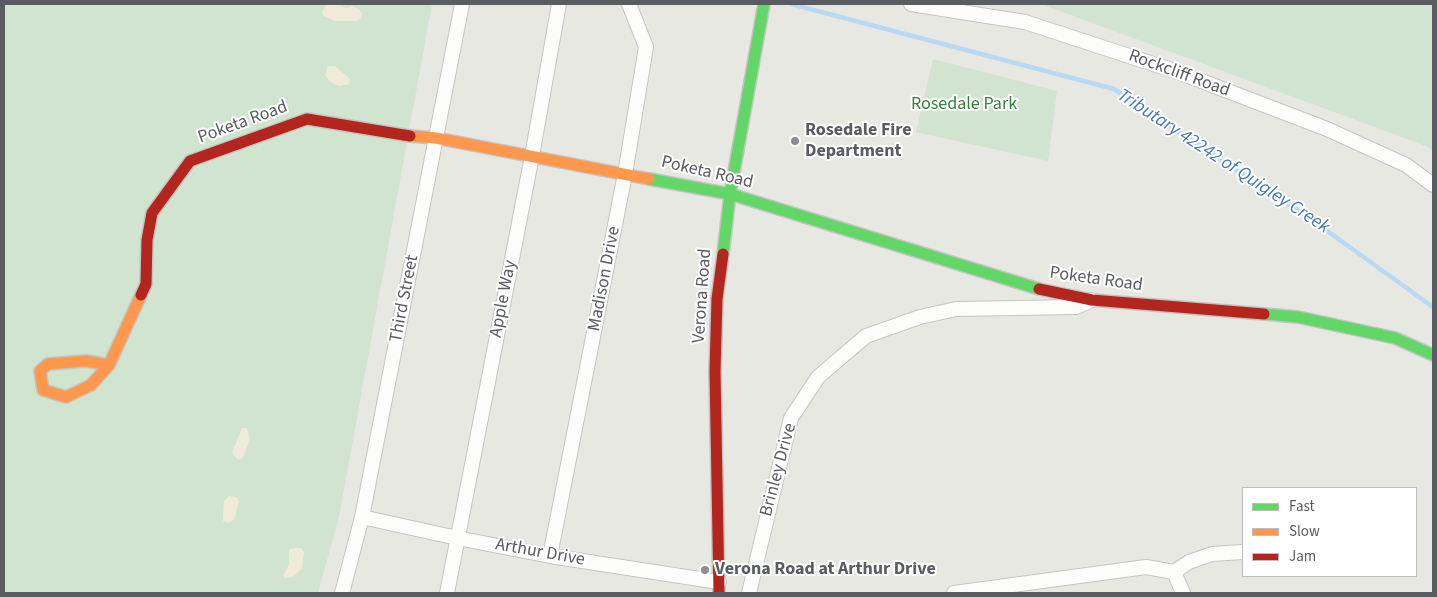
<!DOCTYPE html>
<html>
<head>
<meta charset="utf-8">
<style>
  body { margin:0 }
  #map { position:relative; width:1437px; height:597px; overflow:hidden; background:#e8e8e3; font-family:"Source Sans 3",sans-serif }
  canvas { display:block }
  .frame { position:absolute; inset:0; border:5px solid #595c60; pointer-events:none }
  .legend { position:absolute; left:1242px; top:487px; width:175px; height:90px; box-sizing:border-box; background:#fff; border:1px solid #bdbebf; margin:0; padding:6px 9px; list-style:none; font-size:15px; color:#595c60 }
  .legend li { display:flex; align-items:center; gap:10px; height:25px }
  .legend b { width:25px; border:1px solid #bdbebf }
</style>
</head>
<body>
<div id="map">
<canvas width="1437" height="597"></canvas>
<div class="frame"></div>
<ul class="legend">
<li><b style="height:6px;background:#63d668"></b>Fast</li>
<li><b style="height:6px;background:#ff974d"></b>Slow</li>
<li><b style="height:6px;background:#b3261e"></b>Jam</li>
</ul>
</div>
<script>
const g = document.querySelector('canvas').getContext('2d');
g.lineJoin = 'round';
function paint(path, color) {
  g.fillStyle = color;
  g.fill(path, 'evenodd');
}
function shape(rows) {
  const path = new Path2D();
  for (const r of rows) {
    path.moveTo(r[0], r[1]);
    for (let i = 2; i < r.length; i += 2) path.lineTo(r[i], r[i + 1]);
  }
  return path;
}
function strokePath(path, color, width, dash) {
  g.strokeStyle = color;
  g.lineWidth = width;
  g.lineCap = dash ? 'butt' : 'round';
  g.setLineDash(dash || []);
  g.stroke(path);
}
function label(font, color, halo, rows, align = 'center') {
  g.font = font + ' "Source Sans 3",sans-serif';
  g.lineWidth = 4;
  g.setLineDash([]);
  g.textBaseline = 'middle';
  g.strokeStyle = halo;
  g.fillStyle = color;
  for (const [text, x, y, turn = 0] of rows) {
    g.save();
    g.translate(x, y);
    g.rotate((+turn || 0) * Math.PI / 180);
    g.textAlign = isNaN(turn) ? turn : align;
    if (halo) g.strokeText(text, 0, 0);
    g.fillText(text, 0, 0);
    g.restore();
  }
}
const green = shape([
  [4,4,432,4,339,517,318,593,4,593],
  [1041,4,1433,4,1433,151,1426,146],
  [933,59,1057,91,1048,161,916,132]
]);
const sand = shape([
  [327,4,336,4,346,8,352,6,359,9,362,14,360,19,355,21,335,21,323,16,322,11],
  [328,66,335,66,350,79,349,84,339,86,329,81,325,75],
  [242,428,247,428,250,439,243,458,238,460,232,453],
  [229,496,237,497,239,500,235,519,229,523,223,521,223,517,224,501],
  [295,548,301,548,304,552,302,568,293,577,285,578,283,575,289,565,289,550]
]);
const stream = shape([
  [791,4,1114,89,1312,220,1433,307]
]);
const street = shape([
  [911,4,1025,22,1178,72,1327,129,1406,165,1433,185],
  [362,517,457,538,550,556,719,582],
  [550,556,625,174,646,47,629,4],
  [1174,572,1183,593],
  [342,593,362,517,462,4],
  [447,593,532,156,559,4],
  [749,593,791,418,818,377,866,336,920,317,956,309,1076,307,1092,300],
  [954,593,1146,567,1174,572,1189,562,1212,554,1243,552]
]);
const fast = shape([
  [649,179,730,194,1039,289],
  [723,254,730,194,764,4],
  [1264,314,1298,317,1395,338,1433,355]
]);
const slow = shape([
  [410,136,436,138,649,179],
  [109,365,86,361,48,364,40,371,43,390,66,397,91,385,109,365,141,295]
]);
const jam = shape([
  [1039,289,1092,300,1264,314],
  [141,295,146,284,147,240,152,213,190,161,307,119,410,136],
  [719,593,715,371,717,299,723,254]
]);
const markers = [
  [795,141,5,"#8b8d8e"],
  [705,570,5,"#8b8d8e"]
];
const streetNames = [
  ["Rockcliff Road",1179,74,20],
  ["Poketa Road",243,123,-20],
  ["Poketa Road",707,173,13],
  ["Madison Drive",605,279,-79],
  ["Poketa Road",1096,280,8],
  ["Verona Road",703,296,-86],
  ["Third Street",405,299,-79],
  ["Apple Way",504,299,-79],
  ["Brinley Drive",779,470,-75],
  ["Arthur Drive",540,553,10]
];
const parkNames = [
  ["Rosedale Park",964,105]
];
const poiNames = [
  ["Rosedale Fire",805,131],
  ["Department",805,152],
  ["Verona Road at Arthur Drive",715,570]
];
const waterNames = [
  ["Tributary 42242 of Quigley Creek",1223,162,33]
];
paint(green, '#d1e4cf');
paint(sand, '#f0ebd9');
strokePath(stream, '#b8d9f2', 4.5);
strokePath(street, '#c5c5c5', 16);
strokePath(fast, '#c4c5c3', 14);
strokePath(slow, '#c4c5c3', 14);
strokePath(jam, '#c4c5c3', 14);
strokePath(street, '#fcfcfb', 14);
strokePath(fast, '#63d668', 11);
strokePath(slow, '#ff974d', 11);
strokePath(jam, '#b3261e', 11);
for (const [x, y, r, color] of markers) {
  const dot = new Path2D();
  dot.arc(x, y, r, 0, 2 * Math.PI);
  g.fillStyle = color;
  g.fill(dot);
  strokePath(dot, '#fff', 2);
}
label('18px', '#595c60', '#fff', streetNames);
label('18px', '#3a7e3e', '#fff', parkNames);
label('bold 18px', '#595c60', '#fff', poiNames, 'left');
label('italic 19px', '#4679b0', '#fff', waterNames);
</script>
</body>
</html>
